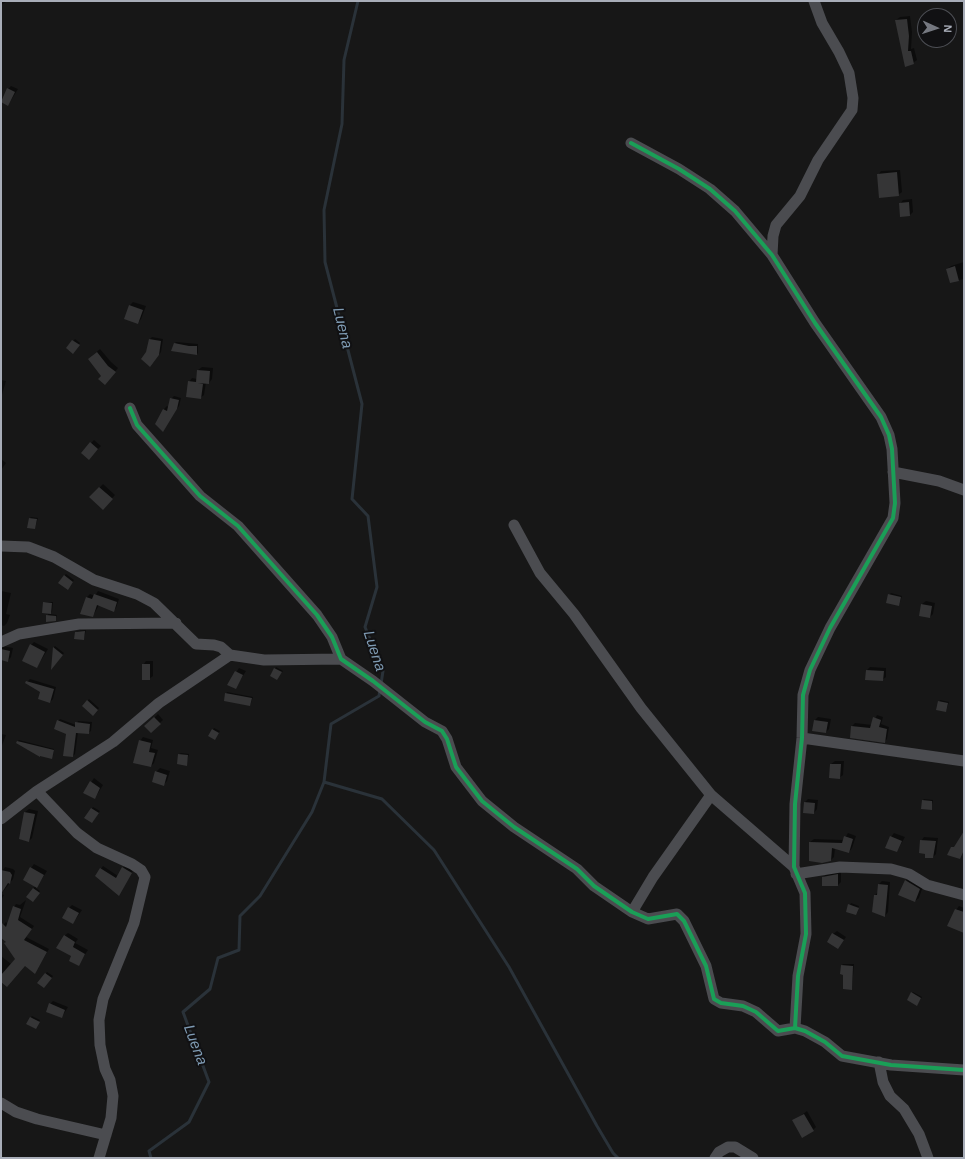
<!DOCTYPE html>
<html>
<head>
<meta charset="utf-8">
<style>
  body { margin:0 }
  #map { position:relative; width:965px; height:1159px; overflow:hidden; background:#171717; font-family:Arial,sans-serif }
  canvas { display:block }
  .frame { position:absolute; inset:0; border:2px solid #a8adb8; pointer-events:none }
  .north { position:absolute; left:917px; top:8px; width:40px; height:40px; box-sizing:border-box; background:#111113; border:1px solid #4d4f55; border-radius:50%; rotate:93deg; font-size:11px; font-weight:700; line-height:16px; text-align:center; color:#a8adb8 }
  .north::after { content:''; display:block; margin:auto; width:14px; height:18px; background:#757880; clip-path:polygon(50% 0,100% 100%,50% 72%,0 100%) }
</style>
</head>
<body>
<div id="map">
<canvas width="965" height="1159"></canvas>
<div class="frame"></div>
<div class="north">N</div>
</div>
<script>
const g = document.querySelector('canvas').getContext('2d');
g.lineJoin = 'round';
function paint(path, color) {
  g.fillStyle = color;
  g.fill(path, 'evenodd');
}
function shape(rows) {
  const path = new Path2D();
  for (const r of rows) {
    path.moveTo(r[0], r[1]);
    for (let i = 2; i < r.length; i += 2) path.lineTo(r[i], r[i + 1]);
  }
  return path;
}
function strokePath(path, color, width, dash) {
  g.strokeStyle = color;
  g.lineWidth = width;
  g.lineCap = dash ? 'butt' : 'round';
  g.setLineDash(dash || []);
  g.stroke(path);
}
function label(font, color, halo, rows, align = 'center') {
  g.font = font + ' Arial,sans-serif';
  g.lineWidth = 4;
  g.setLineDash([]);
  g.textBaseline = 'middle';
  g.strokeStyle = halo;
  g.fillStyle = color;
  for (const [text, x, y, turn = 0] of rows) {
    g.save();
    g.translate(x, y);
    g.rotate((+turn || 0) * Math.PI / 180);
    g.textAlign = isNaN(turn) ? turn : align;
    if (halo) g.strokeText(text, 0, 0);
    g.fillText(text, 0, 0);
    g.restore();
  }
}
const shadow = shape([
  [1,1,6,1,6,2,1,5],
  [910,16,912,32,911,49,914,48,917,60,913,63,906,65,896,20,900,17],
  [11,86,18,89,8,105,8,89],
  [900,170,902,192,898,195,878,175,881,171],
  [912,199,913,212,910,215,900,204,903,200],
  [964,262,964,279,950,282,947,269,951,266],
  [133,302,146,306,141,319,138,323,130,305],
  [152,337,163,339,161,352,153,363,147,352,150,339],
  [75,339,80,343,75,351,67,348],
  [176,342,198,344,198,353,197,354,175,343],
  [100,349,111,362,118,368,108,381,102,376,92,356],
  [202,367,213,368,212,379,209,383,206,382,204,395,200,398,189,382,192,378,197,379,198,370],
  [1,380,6,381,1,398],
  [174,396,181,398,179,406,165,428,156,424,164,409,167,406,169,408,171,399],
  [94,440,101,446,92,455,91,443],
  [1,459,6,463,1,470],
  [103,484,115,495,106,505,91,497],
  [31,517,38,518,35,528,30,518],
  [66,574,74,580,69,587,64,576],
  [1,591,11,593,6,614,10,615,7,623,4,626,1,625],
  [98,591,119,599,116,608,113,610,99,605,93,616,82,613,87,597,90,594,95,596],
  [891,593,902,596,899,605,889,595],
  [926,601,935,603,933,614,930,617,921,615,922,604],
  [45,602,53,602,52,612,50,614,57,615,55,620,47,616,49,613,44,603],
  [86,630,84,639,76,632,77,631],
  [34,642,48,649,37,667,31,645],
  [3,646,13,648,11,657,8,661,1,659,1,647],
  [55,646,64,653,53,667,54,647],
  [146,661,153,661,153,676,149,679,143,665],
  [276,667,283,671,278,677,271,675],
  [870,667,886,668,886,677,882,680,867,670],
  [239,668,246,671,235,688,229,684],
  [30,679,56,687,53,699,50,702,41,692,27,682],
  [227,692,253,697,251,703,250,705,226,694],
  [89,699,99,708,93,715,83,706],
  [940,700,949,702,946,711,937,709],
  [158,714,163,720,151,731,146,726],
  [877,715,883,717,881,724,889,727,887,739,884,742,852,726,855,723,872,725],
  [818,717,831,719,829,729,826,732,813,730,815,720],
  [60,719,76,725,78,721,92,722,91,731,88,733,78,732,75,754,73,756,67,733,58,721],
  [214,728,220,731,215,739,209,736],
  [1,734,6,735,1,748],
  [143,737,153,740,151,748,158,750,154,763,151,766,140,741],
  [19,740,54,749,53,756,17,742],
  [181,753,189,754,186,765,179,754],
  [835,761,844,761,843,775,839,778,830,777,831,764],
  [160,768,170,771,167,781,163,785,156,772],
  [94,778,103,785,95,798,85,792],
  [808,799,818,800,817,809,814,813,805,802],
  [924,799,933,800,931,808,923,800],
  [93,807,100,811,93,821,85,818],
  [29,809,38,811,32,838,29,841,20,839,25,812],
  [848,833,856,836,852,848,849,852,835,848,834,857,831,860,810,842,814,839,844,840],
  [894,833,905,837,897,851,891,837],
  [924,837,938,838,936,854,933,857,921,841],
  [34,864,47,871,36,888,40,891,35,899,33,888,36,886,31,868],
  [125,865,133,870,119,895,96,875,103,866,118,876],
  [5,867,13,869,15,871,13,879,1,894,4,895,1,900,1,873],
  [841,872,841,882,838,885,823,877,827,874],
  [909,877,923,886,919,898,915,901,906,881],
  [882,881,890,882,888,912,885,916,875,895,878,892,879,884],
  [26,900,20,917,34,926,26,937,49,949,35,973,1,936,1,927,6,922,8,924,14,907,16,904,20,905],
  [851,903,859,906,857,913,847,911],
  [72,905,82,910,73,923,69,908],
  [959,906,964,908,964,932,956,910],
  [837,931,846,937,838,948,833,934],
  [68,933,78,939,75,943,88,950,78,965,72,956,64,936],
  [1,956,20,971,1,981],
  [843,964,854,964,852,989,842,965],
  [47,972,53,976,44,987,39,982],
  [913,992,922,997,918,1003,912,993],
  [53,1001,68,1007,62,1017,50,1004],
  [32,1016,40,1020,37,1027,31,1017],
  [807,1111,816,1127,813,1130,794,1121]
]);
const stream = shape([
  [358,1,344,60,342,124,324,210,325,262,362,404,352,499,368,516,377,587,365,627,383,671,381,684],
  [324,782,382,799,434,850,509,967,597,1126,613,1153,618,1158],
  [151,1158,149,1151,189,1122,209,1082,183,1012,210,989,218,958,239,950,240,916,260,896,312,812,324,782,331,724,379,696,380,689]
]);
const building = shape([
  [907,19,909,36,908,51,911,51,914,64,905,67,895,20],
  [7,88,15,92,8,106,1,102],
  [897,172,899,196,879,198,877,174],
  [909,202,910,216,900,217,899,203],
  [955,266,959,281,950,283,946,269],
  [129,305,143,310,138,324,124,319],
  [149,339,161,341,159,355,150,367,141,359,146,352],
  [72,340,80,345,73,354,66,348],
  [174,343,189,346,197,346,197,355,171,351],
  [97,352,108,366,116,372,105,385,98,379,101,376,88,359],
  [197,370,210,371,209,384,198,383,203,384,201,399,186,397,188,381,196,382],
  [170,398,179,400,177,409,163,432,155,424,163,409,167,411],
  [90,442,98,449,89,460,81,453],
  [99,487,113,499,103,510,89,497],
  [29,518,37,519,35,529,27,528],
  [64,575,73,582,68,590,58,583],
  [94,594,117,602,114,612,97,605,93,617,80,614,86,597,92,599],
  [888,594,901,597,899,606,886,603],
  [43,602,52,603,51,614,42,613],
  [921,604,932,606,930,618,919,616],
  [46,615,56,616,56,621,46,622],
  [85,631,84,640,74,639,75,632],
  [30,644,45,652,37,668,22,661],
  [53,647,63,655,51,670],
  [1,649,10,651,8,662,1,660],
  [142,664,150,664,150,680,142,680],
  [274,668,282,672,277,680,270,676],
  [866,670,884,671,883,681,865,680],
  [235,671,243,675,236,689,227,685],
  [26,681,54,689,50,703,38,699,40,692,25,683],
  [225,693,252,698,250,706,224,701],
  [87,700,98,710,93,716,82,706],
  [938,701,948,703,946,712,936,710],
  [154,717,161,724,151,733,144,726],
  [873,717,881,720,879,727,887,729,885,743,850,738,851,726,870,728],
  [57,720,75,727,75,722,90,724,89,734,76,733,73,757,63,756,66,734,54,729],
  [814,720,828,722,826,733,812,731],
  [212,729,219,733,215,740,208,736],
  [139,740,151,743,149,752,155,753,151,767,133,763],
  [17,741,54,750,52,759,40,756,40,757,16,743],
  [178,754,188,755,187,766,177,764],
  [830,764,841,764,840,779,829,778],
  [155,771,167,775,164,786,152,782],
  [90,781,100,788,95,799,83,793],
  [922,800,932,801,932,810,921,809],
  [804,802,815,803,814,814,803,813],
  [91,808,99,813,92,823,84,818],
  [24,812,35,814,29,842,19,839],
  [964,831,964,850,960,859,947,855,951,847,954,847],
  [844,836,853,839,849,853,832,848,831,861,822,863,809,861,809,842,842,843],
  [890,836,902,841,897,852,885,848],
  [920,840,936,841,933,858,925,858,925,854,919,853],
  [30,867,44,875,37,888,23,880],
  [122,867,132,873,119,896,95,876,100,868,116,878],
  [1,870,10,872,12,875,10,884,8,883,1,894],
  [838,874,838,886,822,886,822,877],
  [905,880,920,889,915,902,898,895],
  [878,884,888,885,885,917,872,912,874,895,877,895],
  [33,888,40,893,33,902,26,897],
  [848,904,859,908,856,915,846,912],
  [13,906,21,909,18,920,32,929,24,940,47,952,35,974,25,966,7,987,1,982,1,975,15,959,4,943,6,942,1,938,1,922,6,927],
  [68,907,79,913,73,924,62,918],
  [955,909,964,912,964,933,947,926],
  [832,933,844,940,838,949,827,942],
  [64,935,75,942,73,947,85,954,79,966,69,961,71,956,56,948],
  [841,965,853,966,852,990,843,989,843,975,840,974],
  [45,973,52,978,44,988,37,983],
  [911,992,921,998,917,1006,907,1000],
  [49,1003,65,1010,62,1018,46,1012],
  [30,1017,40,1022,36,1029,26,1024],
  [804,1114,814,1131,802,1138,792,1120]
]);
const street = shape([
  [631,143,679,169,710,189,735,211,772,255,815,323,881,417,889,435,892,449,895,503,893,518,830,628,810,670,803,695,802,738,795,804,794,867,805,893,806,934,798,976,795,1028],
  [772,255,773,236,776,225,800,196,818,160,852,110,853,98,849,73,839,52,822,23,814,1],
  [130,408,137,425,200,496,238,526,317,615,332,637,341,659,373,681,425,722,442,731,447,739,456,767,482,801,514,827,577,869,594,886,632,912,648,919,677,914,684,921,706,966,714,999,721,1003,743,1006,756,1012,778,1031,795,1028,805,1031,825,1042,842,1056,891,1065,964,1070],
  [893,472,939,481,964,490],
  [514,525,540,573,574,614,641,708,711,795,794,867],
  [1,546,28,547,54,557,94,580,137,594,154,603,196,644,214,645,221,647,230,655,264,660,341,659],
  [1,642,19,634,79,624,176,623],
  [802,738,964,761],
  [37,791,77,833,97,848,132,864,141,870,145,877,134,923,103,999,99,1020,100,1045,105,1069,110,1080,113,1096,111,1118,99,1158],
  [1,819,37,791,113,742,159,703,230,655],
  [796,874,840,867,891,869,909,874,927,885,964,895],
  [632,912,653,877,711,795],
  [879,1062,883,1082,890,1096,904,1109,919,1134,928,1158],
  [1,1103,16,1112,37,1119,106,1135],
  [715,1158,719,1152,728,1147,735,1147,753,1158]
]);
const cycleway = shape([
  [631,143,679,169,710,189,735,211,772,255,815,323,881,417,889,435,892,449,895,503,893,518,830,628,810,670,803,695,802,738,795,804,794,867,805,893,806,934,798,976,795,1028],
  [130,408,137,425,200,496,238,526,317,615,332,637,341,659,373,681,425,722,442,731,447,739,456,767,482,801,514,827,577,869,594,886,632,912,648,919,677,914,684,921,706,966,714,999,721,1003,743,1006,756,1012,778,1031,795,1028,805,1031,825,1042,842,1056,891,1065,964,1070]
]);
const waterNames = [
  ["Luena",342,328,76],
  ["Luena",374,651,72],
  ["Luena",195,1045,69]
];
paint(shadow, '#0007');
strokePath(stream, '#2a3239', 3);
paint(building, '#353536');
strokePath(street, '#4b4c50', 11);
strokePath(cycleway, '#1a9f57', 4);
label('italic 15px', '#7f9bb3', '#111113', waterNames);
</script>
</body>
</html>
